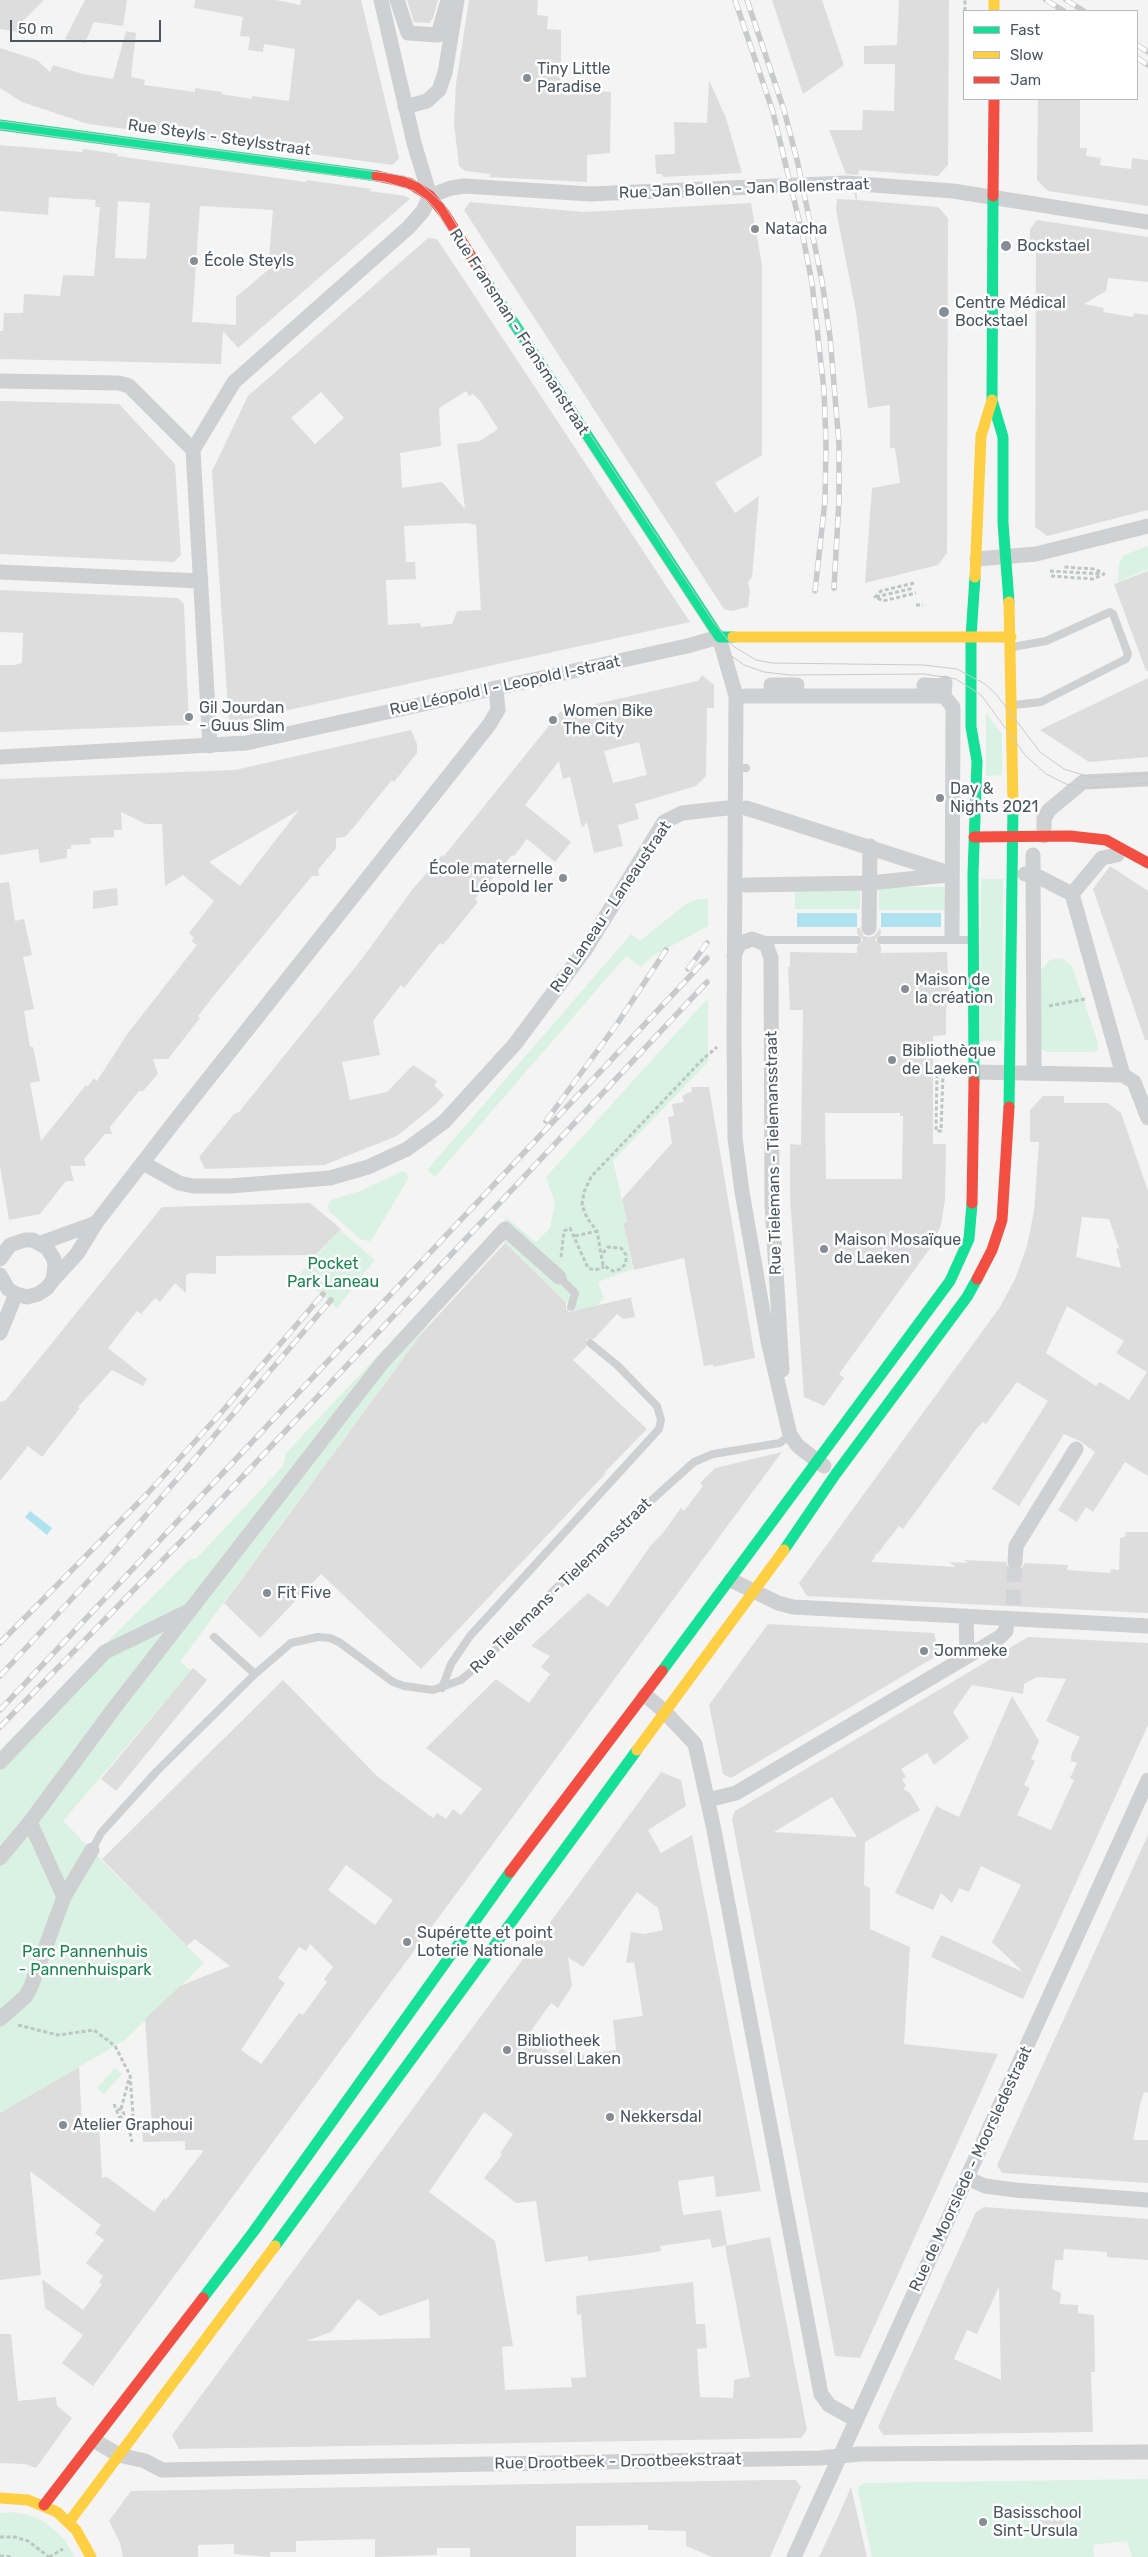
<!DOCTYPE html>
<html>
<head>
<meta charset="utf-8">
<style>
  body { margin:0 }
  #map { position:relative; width:1148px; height:2557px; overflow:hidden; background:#f4f4f4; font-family:Rubik,sans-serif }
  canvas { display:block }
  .legend { position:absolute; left:963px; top:10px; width:175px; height:90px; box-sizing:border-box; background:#fff; border:1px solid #b7bbc0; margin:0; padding:6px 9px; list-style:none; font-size:15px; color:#4a5661 }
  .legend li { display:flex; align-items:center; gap:10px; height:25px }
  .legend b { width:25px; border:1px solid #b7bbc0 }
  .scale { position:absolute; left:10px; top:20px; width:151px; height:22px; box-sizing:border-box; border:2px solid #4a5661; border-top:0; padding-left:6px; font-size:15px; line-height:18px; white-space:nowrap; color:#4a5661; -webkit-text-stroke:4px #fff; paint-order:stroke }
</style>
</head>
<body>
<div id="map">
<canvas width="1148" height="2557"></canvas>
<ul class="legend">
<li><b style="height:6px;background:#16e098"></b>Fast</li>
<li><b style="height:6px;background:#ffcf43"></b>Slow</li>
<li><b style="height:6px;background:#f24e42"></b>Jam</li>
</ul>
<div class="scale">50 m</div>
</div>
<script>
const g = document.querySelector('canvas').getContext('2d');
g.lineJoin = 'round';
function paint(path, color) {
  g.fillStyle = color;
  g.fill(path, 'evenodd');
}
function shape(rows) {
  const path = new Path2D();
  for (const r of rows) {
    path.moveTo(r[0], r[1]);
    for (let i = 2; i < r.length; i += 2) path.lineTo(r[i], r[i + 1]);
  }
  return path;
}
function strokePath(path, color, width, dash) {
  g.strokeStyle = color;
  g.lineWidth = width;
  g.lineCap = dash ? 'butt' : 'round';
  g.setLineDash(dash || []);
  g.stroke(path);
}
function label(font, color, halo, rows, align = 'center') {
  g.font = font + ' Rubik,sans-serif';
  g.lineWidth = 5;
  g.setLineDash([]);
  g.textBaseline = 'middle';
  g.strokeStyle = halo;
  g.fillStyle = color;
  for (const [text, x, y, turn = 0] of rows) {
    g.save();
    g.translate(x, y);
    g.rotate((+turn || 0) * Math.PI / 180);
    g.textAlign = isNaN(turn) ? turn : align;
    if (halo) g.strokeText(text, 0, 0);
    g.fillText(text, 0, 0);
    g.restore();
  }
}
const green = shape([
  [1148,546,1148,569,1118,582,1119,564,1124,555],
  [986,713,1002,734,1002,775,986,776],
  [981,879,1003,879,1002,1041,980,1041],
  [795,887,860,887,860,909,795,909],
  [879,887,944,887,945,910,879,910],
  [699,899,708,899,708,926,651,957,641,967,626,956,435,1177,427,1170,631,934,640,941,687,903],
  [1062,958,1072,966,1098,1043,1098,1049,1094,1052,1047,1052,1040,1049,1040,971,1050,960],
  [708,998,708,1062,613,1161,627,1222,623,1223,633,1269,598,1282,604,1298,584,1319,503,1241,443,1304,180,1662,191,1671,63,1821,204,1963,125,2040,0,2113,0,1750,190,1559,196,1559,283,1466,286,1453,507,1218,536,1242,550,1228,555,1203,546,1177],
  [403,1171,407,1174,408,1179,371,1241,361,1240,329,1211,328,1205,331,1200,360,1191],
  [340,1230,375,1260,337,1308,299,1275],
  [115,2068,122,2074,104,2094,97,2088],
  [1148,2479,1148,2557,1132,2557,1127,2541,1093,2545,1094,2557,872,2557,858,2491,859,2486,865,2483],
  [11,2512,29,2515,45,2522,64,2539,75,2557,0,2557,0,2513]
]);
const water = shape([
  [797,913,857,913,857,927,797,927],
  [881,913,941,913,941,927,881,927],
  [30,1511,52,1528,47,1535,25,1517]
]);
const building = shape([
  [0,0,44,0,23,21,37,35,0,29],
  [85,0,127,0,123,26,94,22,85,43,65,39],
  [195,0,276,0,300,5,301,0,361,0,399,158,393,165,88,124,22,102,0,88,0,48,37,60,50,72,53,65,83,74,113,79,126,31,136,33,131,77,145,80,144,85,195,92,195,88,207,90,222,92,221,94,252,99,252,96,289,101,295,49,264,44,263,52,248,50,250,37,240,36,243,17,194,8],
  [407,0,438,0,433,18,429,23,414,22],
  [469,0,538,0,537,15,548,16,547,29,561,30,561,89,611,92,610,153,587,155,587,182,489,177,491,174,465,171,459,166,454,123,456,84],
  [772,0,822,0,844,65,803,94],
  [899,0,949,0,948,165,938,176,859,170,858,175,846,174,829,130,862,130,863,110,894,111,895,64,864,64,864,46,897,45],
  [709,80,726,118,742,173,663,177,662,174,656,174,655,155,675,154,674,122,707,123],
  [1038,99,1080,99,1080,148,1087,148,1086,156,1101,158,1100,165,1131,169,1132,158,1148,160,1148,206,1048,191,1037,180],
  [0,145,82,152,83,149,118,154,117,156,306,182,307,180,372,189,369,191,405,196,410,199,238,348,223,331,221,364,0,359,0,331,3,331,4,313,23,313,24,294,60,296,63,275,94,276,100,207,95,207,96,200,49,197,48,215,0,211],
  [118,201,150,203,146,259,115,258],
  [200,206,273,210,269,257,275,264,236,297,236,325,192,322],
  [854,193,857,193,857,200,938,207,948,218,947,553,938,565,865,583,872,488,900,483,895,448,890,448,890,405,868,408,856,312,836,210,837,199,856,200],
  [470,202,584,212,751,203,762,265,762,455,715,483,735,513,759,496,752,577,748,582,750,591,748,607,731,611,724,609,464,210],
  [1037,220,1148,237,1148,282,1108,278,1106,291,1084,304,1104,308,1103,312,1133,317,1134,313,1148,315,1148,510,1047,536,1035,527,1036,243,1030,244,1030,229],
  [428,238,437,239,690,622,229,723,212,471,248,396],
  [466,391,469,396,473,394,481,402,498,429,480,441,457,444,465,509,442,482,402,488,400,453,441,446,439,408],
  [321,392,344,418,315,444,291,418],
  [467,523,476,525,481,610,457,611,452,624,421,627,420,623,388,625,386,580,416,579,415,562,406,562,404,526],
  [0,401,119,404,175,464,181,555,174,562,0,554],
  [1148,571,1148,671,1146,671,1114,584],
  [0,590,178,598,184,604,189,725,0,732,0,665,15,665,22,663,23,633,0,632],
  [702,675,714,685,714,708,707,708,706,776,696,786,635,804,639,819,618,825,623,846,594,853,587,822,582,828,570,777,563,779,559,761,525,805,571,842,555,862,527,839,514,856,512,855,475,899,478,902,443,945,440,943,404,988,401,985,373,1021,380,1055,342,1062,350,1100,387,1092,413,1065,437,1081,434,1085,444,1095,435,1105,397,1136,324,1165,205,1169,199,1157,234,1114,239,1112,361,960,412,890,442,855,444,856,560,712,698,681],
  [639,742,647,775,613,783,604,751],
  [1148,678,1148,757,1089,762,1040,730],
  [411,730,417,744,417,753,394,782,392,780,353,828,345,837,336,838,336,848,318,870,319,876,312,876,212,998,198,1016,200,1018,168,1059,153,1059,158,1074,143,1091,139,1091,110,1127,112,1134,105,1134,84,1159,86,1166,70,1166,74,1181,66,1181,40,1214,9,1220,0,1166,0,883,9,882,15,921,24,919,32,955,23,957,34,1009,24,1011,30,1047,33,1047,40,1081,30,1083,41,1141,86,1085,88,1086,94,1078,97,1081,128,1033,197,945,191,941,194,938,189,933,214,901,183,875,165,886,162,824,146,824,121,812,122,830,114,830,114,837,90,838,91,844,71,845,71,849,67,849,67,858,40,863,38,849,0,855,0,779,235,770],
  [299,810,240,886,209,862],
  [1110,866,1148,891,1148,1040,1145,1040,1093,889],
  [117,888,118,905,93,909,93,891],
  [857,928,860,928,864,936,869,937,874,936,880,928,881,934,875,940,881,946,881,953,947,952,949,995,946,1011,946,1035,933,1036,933,1144,946,1144,945,1200,941,1225,931,1247,839,1374,844,1378,824,1406,804,1397,790,1197,790,1144,801,1145,803,1010,790,1010,788,967,790,967,790,952,857,953,857,946,863,940,857,934],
  [825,1113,900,1113,900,1116,903,1116,902,1179,826,1179],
  [691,1087,709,1087,755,1358,713,1367,713,1364,704,1366,684,1258,634,1270,623,1223,627,1222,622,1199,672,1143,668,1117,674,1116,672,1104,684,1102,682,1096,692,1091],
  [1043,1096,1064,1096,1064,1103,1108,1103,1121,1113,1148,1191,1148,1476,1125,1462,1093,1512,1086,1507,1077,1522,1058,1510,1095,1452,1080,1441,1064,1434,1019,1506,992,1489,1048,1401,1017,1382,986,1424,983,1422,977,1428,903,1529,899,1526,878,1553,873,1556,876,1556,871,1562,956,1567,949,1562,969,1563,964,1560,1006,1562,1009,1569,1015,1571,1020,1570,1025,1563,1068,1565,1067,1570,1110,1573,1111,1569,1119,1570,1120,1538,1125,1537,1126,1532,1148,1532,1148,1613,807,1596,799,1583,1000,1307,1015,1279,1027,1246,1034,1211,1039,1142,1030,1142,1030,1110],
  [1082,1217,1109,1219,1119,1248,1116,1249,1121,1268,1076,1257],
  [1067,1306,1124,1341,1116,1353,1147,1372,1129,1400,1100,1382,1096,1386,1046,1353],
  [310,1203,341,1229,312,1259,308,1255,216,1256,216,1274,191,1273,186,1275,186,1293,175,1283,160,1302,155,1298,141,1314,137,1311,108,1348,147,1379,143,1386,112,1370,78,1407,80,1408,42,1457,28,1446,0,1481,0,1402,5,1401,162,1207],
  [505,1243,566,1302,566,1309,569,1312,633,1297,631,1299,635,1317,623,1319,617,1314,594,1339,586,1339,586,1347,573,1360,647,1429,603,1474,607,1472,421,1669,321,1574,260,1638,224,1603,421,1334],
  [782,1452,93,2386,62,2363,83,2335,45,2308,42,2279,83,2310,102,2284,99,2282,103,2276,86,2263,104,2240,95,2233,101,2225,30,2171,41,2275,0,2280,0,2113,79,2067,82,2122,99,2121,102,2178,107,2177,154,2212,164,2198,166,2200,204,2150,185,2150,185,2141,143,2142,142,2126,152,2125,145,2019,180,1986,230,1966,195,1939,187,1946,102,1859,283,1680,377,1776,433,1818,437,1813,446,1819,453,1809,461,1815,482,1789,426,1748,496,1679,529,1703,550,1674,541,1667,550,1656,531,1646,588,1593,608,1607,651,1545,662,1534,681,1508,684,1511,703,1486,700,1483,715,1468],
  [346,1865,393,1900,375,1925,328,1890],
  [310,1944,333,1967,324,1979,327,1982,303,2015,299,2013,261,2064,241,2050,285,1983,278,1978,299,1947,306,1951],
  [768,1624,934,1633,940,1654,731,1778,723,1774,709,1705],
  [1028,1637,1148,1643,1148,1725,1023,1999,931,1957,941,1935,1023,1972,992,1942,1021,1885,981,1866,969,1892,959,1888,952,1903,941,1893,933,1910,895,1893,936,1806,959,1817,1012,1696,1039,1741,1031,1759,1035,1761,1024,1785,1030,1788,1017,1815,1051,1830,1074,1780,1070,1778,1077,1763,1071,1761,1071,1756,1080,1737,1046,1721,1066,1679,1037,1677,1024,1684,1023,1694,972,1685,953,1712,969,1738,934,1765,927,1753,901,1769,906,1777,902,1779,906,1786,903,1789,910,1793,920,1810,865,1842,864,1885,870,1888,870,1929,910,1947,904,2044,998,2054,860,2358,835,2356,732,1819,735,1811],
  [832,1797,857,1837,774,1832],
  [193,1668,207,1680,116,1791,101,1779],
  [661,1772,681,1780,686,1806,648,1830,661,1853,692,1835,761,2191,716,2197,714,2176,678,2181,683,2215,721,2210,727,2245,712,2248,710,2239,660,2246,661,2251,644,2254,588,2261,588,2256,545,2262,536,2201,516,2203,484,2178,502,2155,500,2153,513,2134,484,2112,429,2192,495,2241,513,2346,502,2347,505,2390,572,2387,571,2378,586,2377,581,2314,577,2315,576,2296,693,2282,696,2324,705,2324,707,2348,697,2349,700,2397,733,2398,734,2380,750,2377,725,2246,770,2237,807,2430,801,2438,179,2449,172,2435],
  [637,1892,658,1908,663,1930,644,1934,631,1932,626,1963,634,1962,643,2016,613,2020,616,2050,572,2056,562,2048,555,2056,528,2035,551,2003,558,2008,572,1986,568,1957,583,1967],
  [358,2299,380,2316,429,2299,430,2338,306,2341,331,2332],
  [1148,1835,1148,2093,1144,2092,1140,2105,1133,2140,1148,2140,1148,2183,1002,2173,997,2165],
  [984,2207,1148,2219,1148,2260,1107,2257,1107,2252,1064,2249,1063,2260,1055,2260,1052,2289,1061,2293,1060,2304,1078,2305,1078,2313,1094,2315,1095,2372,1091,2372,1093,2432,883,2435,878,2427,976,2212],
  [999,2287,1001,2380,954,2359,967,2330,977,2334],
  [0,2334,11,2334,18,2401,56,2397,57,2406,72,2418,36,2468,25,2464,0,2463],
  [771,2480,796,2480,801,2487,770,2557,712,2557,686,2546,686,2531,648,2530,648,2525,576,2526,576,2557,470,2557,470,2548,437,2548,437,2555,375,2557,375,2539,296,2541,296,2552,270,2552,270,2557,234,2554,234,2544,198,2545,198,2557,123,2557,120,2543,109,2521,131,2491],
  [851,2487,867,2557,819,2557,837,2519],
  [1040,2519,1065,2519,1065,2537,1040,2537]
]);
const streetTunnel = shape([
  [1013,1605,1015,1562]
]);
const path = shape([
  [965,11,965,0],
  [1050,571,1102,574],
  [1051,576,1093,579,1104,574,1095,569,1063,567],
  [914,583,881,591,875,597,883,601,916,593],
  [876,597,914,588],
  [916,605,923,605],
  [1049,1006,1085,999],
  [937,1074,936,1131,941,1131,943,1074,950,1074],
  [575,1236,597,1231],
  [603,1253,608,1247,621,1248,626,1255,626,1263,621,1269,613,1271,603,1265,597,1231,587,1218,582,1205,584,1192,591,1177,703,1059,717,1047],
  [561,1257,564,1231,570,1228,588,1268,595,1270,604,1267],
  [18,2025,58,2035,94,2030,115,2046,130,2075,133,2114,129,2128,132,2142],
  [114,2104,119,2117,122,2117,124,2114,121,2109,117,2110],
  [121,2109,129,2079],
  [0,2537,15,2537,28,2541,49,2557],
  [0,2556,13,2557],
  [49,2557,63,2549]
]);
const lane = shape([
  [1013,647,1046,641,1110,612,1113,614,1128,654,1126,659,1041,702,1014,705],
  [736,768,746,768],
  [764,940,857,940],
  [881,940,972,940],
  [559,1277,575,1293,571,1307],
  [214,1637,255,1674],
  [442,1688,451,1664,470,1636,659,1429,661,1420,657,1406,617,1365,590,1343],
  [92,1850,101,1833,157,1771,255,1674,291,1643,318,1637,330,1638,339,1642,393,1682,404,1686,433,1690,461,1680,487,1658,575,1569,694,1462,713,1454,780,1443,790,1435]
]);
const street = shape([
  [381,0,414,143,430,196],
  [397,0,408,33,438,35,448,0],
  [405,107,427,101,439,90,445,73,457,0],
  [430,196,451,188,464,186,590,194,846,183,953,191,1148,222],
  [0,381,119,383,129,386,193,450],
  [977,559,1036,554,1148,526],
  [0,572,201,581],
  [945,683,944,696,953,707,952,936],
  [771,685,797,685],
  [924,685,944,686],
  [745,696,944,696],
  [210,746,193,450,234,382,409,227,423,211,430,196],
  [0,757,246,743,687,646,719,637,736,696,734,1035,735,1138,742,1192,768,1341,790,1435,798,1446,824,1466],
  [746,808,952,874],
  [1044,836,1044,819,1049,810,1083,782,1148,779],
  [1033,855,1034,1066],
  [1025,874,1033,874,1072,894,1102,858,1117,855],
  [746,885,870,883,947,875],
  [1072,894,1123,1075],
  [869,928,870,846],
  [734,956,739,944,752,939,766,944,771,958,772,1204,782,1370],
  [974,1072,1123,1075,1134,1082,1148,1118],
  [143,1163,179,1183,193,1186,230,1186,330,1178,368,1167,407,1149,444,1122,515,1044,585,950,664,822,682,813,736,807],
  [41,1243,96,1223],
  [0,1259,10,1245,25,1240,33,1240,47,1248,54,1259,55,1266,53,1280,47,1288,38,1294,27,1297,16,1294,8,1289,0,1275],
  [53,1280,77,1254,96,1223,178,1117,489,725,498,710,496,689],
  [0,1333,16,1294],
  [1015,1562,1016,1546,1076,1449],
  [731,1580,778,1603,793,1607,1148,1626],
  [966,1616,967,1656],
  [645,1695,664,1711,695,1744,713,1825,821,2394,829,2405,856,2420],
  [0,1762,105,1652,189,1611],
  [708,1800,736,1793,1000,1637,1006,1631,1007,1618],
  [0,1858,30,1822,115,1707,382,1363,505,1229,559,1277],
  [64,1897,92,1850],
  [0,2019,25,1997,30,1989,64,1897,30,1822],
  [967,2178,985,2186,1015,2190,1148,2200],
  [95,2441,119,2455,145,2461,162,2470,820,2458,860,2454,1148,2452],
  [794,2557,1148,1780]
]);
const fast = shape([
  [0,125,377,176],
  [993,196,992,400,1003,437,1003,523,1009,602],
  [487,282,719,637,733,637],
  [974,1081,973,874,977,761,971,727,971,637,975,577],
  [1009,1107,1013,805],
  [784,1550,835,1475,967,1297,977,1279],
  [662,1671,950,1281,969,1239,972,1203],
  [275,2246,637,1750],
  [203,2298,254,2231,510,1872]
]);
const slow = shape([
  [994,0,994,11],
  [975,577,981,436,992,400],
  [1009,602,1013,805],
  [733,637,1011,637],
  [637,1750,784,1550],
  [0,2498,28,2500,57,2512,76,2530,91,2557],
  [69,2522,275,2246]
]);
const jam = shape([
  [377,176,409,183,430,196,444,213,487,282],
  [993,196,994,99],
  [974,837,1070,836,1106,840,1148,863],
  [972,1203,974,1081],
  [977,1279,992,1250,1002,1220,1009,1107],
  [510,1872,662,1671],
  [44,2505,203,2298]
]);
const tram = shape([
  [0,121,386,173,404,176,420,183,444,204,488,278,584,425,714,623,733,646,756,660,772,663,924,665,957,669,985,684,996,694,1040,752,1064,769,1090,777,1148,774],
  [0,129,385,182,414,191,428,201,437,211,480,282,697,613,714,639,729,654,744,665,764,672,790,675,924,674,956,679,981,695,1026,756,1046,774,1066,784,1087,788,1148,783]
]);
const rail = shape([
  [735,0,773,112,803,237,812,283,824,390,826,444,825,501,815,591],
  [747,0,784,110,798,164,822,281,830,337,839,444,839,500,834,588],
  [1046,0,1064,11],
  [1066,0,1084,11],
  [1137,45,1148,52],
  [1137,58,1148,65],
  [688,969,707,943],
  [546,1121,617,1024,666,950],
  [0,1643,148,1493,220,1414,323,1294],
  [0,1676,105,1563,331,1300],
  [0,1710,707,958],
  [0,1727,200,1522,707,982]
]);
const markers = [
  [527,78,5,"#868d94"],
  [755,229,5,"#868d94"],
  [1006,246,6,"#868d94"],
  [194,261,5,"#868d94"],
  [944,312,6,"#868d94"],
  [189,717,5,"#868d94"],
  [553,720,5,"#868d94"],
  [940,798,5,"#868d94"],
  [563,878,5,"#868d94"],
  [905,989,5,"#868d94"],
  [892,1060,5,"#868d94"],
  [824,1249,5,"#868d94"],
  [267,1593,5,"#868d94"],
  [924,1651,5,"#868d94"],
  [407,1942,5,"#868d94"],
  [507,2050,5,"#868d94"],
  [610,2117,5,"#868d94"],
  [63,2125,5,"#868d94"],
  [983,2522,5,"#868d94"]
];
const poiNames = [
  ["Tiny Little",537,69],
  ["Paradise",537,87],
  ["Natacha",765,229],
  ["Bockstael",1017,246],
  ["École Steyls",204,261],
  ["Centre Médical",955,303],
  ["Bockstael",955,321],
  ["Gil Jourdan",199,708],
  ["- Guus Slim",199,726],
  ["Women Bike",563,711],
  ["The City",563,729],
  ["Day &",950,789],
  ["Nights 2021",950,807],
  ["École maternelle",553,869,"right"],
  ["Léopold Ier",553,887,"right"],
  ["Maison de",915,980],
  ["la création",915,998],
  ["Bibliothèque",902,1051],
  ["de Laeken",902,1069],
  ["Maison Mosaïque",834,1240],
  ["de Laeken",834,1258],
  ["Fit Five",277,1593],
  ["Jommeke",934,1651],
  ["Supérette et point",417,1933],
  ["Loterie Nationale",417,1951],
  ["Bibliotheek",517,2041],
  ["Brussel Laken",517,2059],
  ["Nekkersdal",620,2117],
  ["Atelier Graphoui",73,2125],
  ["Basisschool",993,2513],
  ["Sint-Ursula",993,2531]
];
const streetNames = [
  ["Rue Steyls - Steylsstraat",219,138,8],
  ["Rue Jan Bollen - Jan Bollenstraat",744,189,-2],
  ["Rue Fransman - Fransmanstraat",519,332,57],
  ["Rue Léopold I - Leopold I-straat",505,686,-12],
  ["Rue Laneau - Laneaustraat",611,907,-56],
  ["Rue Tielemans - Tielemansstraat",774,1153,-91],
  ["Rue Tielemans - Tielemansstraat",561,1586,-44],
  ["Rue de Moorslede - Moorsledestraat",971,2169,-65],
  ["Rue Drootbeek - Drootbeekstraat",618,2462,-1]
];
const parkNames = [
  ["Pocket",333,1264],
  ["Park Laneau",333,1282],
  ["Parc Pannenhuis",85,1952],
  ["- Pannenhuispark",85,1970]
];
paint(green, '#d9f2e3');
paint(water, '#aee2f0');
paint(building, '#ddddde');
strokePath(streetTunnel, '#d2d4d7', 15, [15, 8]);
strokePath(path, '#bcc7c4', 3, [4, 2.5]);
strokePath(lane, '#ced0d2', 8);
strokePath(street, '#ced0d2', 15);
strokePath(fast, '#16e098', 11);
strokePath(slow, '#ffcf43', 11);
strokePath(jam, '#f24e42', 11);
strokePath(tram, '#c9cacc', 1);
strokePath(rail, '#c9cacc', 5.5);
strokePath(rail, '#fff', 4, [11]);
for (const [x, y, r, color] of markers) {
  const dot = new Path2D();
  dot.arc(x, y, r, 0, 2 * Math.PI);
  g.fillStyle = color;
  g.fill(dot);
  strokePath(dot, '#fff', 2);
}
label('16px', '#4a5661', '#fff', poiNames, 'left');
label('16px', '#4a5661', '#fff', streetNames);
label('16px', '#17864f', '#fff', parkNames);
</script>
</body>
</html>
